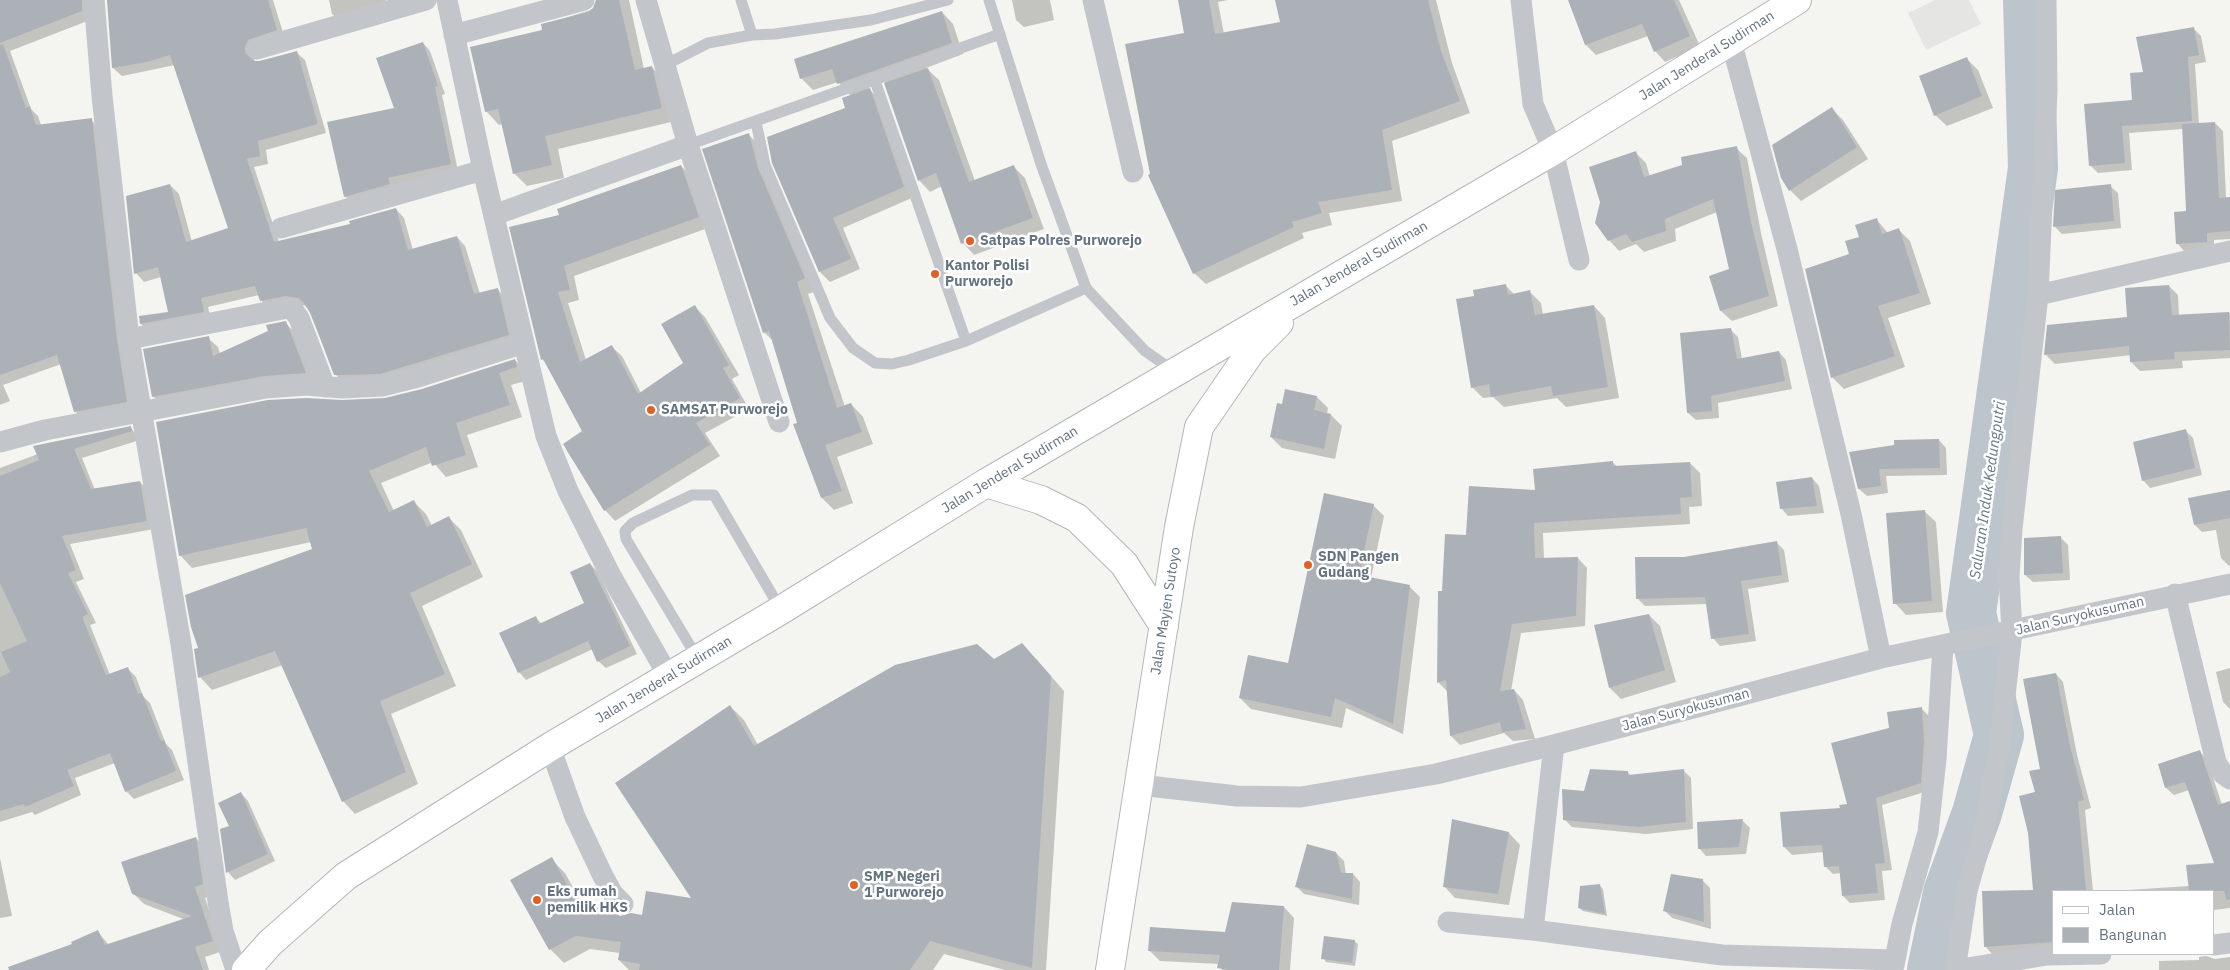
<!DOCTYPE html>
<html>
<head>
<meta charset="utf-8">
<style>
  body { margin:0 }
  #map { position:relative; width:2230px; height:970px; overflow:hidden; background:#f4f5f1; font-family:"IBM Plex Sans",sans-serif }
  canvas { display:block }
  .legend { position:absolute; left:2052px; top:890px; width:162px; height:65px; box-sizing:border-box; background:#fff; border:1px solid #c1c7cd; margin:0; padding:6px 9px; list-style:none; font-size:15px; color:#647281 }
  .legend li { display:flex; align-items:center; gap:10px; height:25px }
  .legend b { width:25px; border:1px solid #c1c7cd }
</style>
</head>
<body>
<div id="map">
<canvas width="2230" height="970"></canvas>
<ul class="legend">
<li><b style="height:6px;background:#fff"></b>Jalan</li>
<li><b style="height:14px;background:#abb1b6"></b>Bangunan</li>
</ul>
</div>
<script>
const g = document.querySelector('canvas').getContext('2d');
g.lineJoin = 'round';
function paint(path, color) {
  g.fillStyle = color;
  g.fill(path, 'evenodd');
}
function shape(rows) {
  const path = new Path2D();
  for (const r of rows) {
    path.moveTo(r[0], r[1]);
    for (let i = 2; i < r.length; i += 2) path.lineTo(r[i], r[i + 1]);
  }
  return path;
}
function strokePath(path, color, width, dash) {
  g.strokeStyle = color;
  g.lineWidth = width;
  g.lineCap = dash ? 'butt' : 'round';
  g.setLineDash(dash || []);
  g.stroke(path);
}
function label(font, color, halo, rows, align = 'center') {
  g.font = font + ' "IBM Plex Sans",sans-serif';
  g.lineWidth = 5;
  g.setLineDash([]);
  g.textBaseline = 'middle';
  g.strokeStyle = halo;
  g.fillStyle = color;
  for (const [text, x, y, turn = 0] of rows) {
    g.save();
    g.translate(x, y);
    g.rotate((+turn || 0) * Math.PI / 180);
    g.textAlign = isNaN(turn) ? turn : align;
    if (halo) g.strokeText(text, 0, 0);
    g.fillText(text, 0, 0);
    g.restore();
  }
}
const built = shape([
  [1935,0,1969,0,1981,24,1926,50,1908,13]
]);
const shadow = shape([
  [0,0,94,0,90,20,10,51,31,109,38,116,41,125,91,120,100,128,135,410,84,420,75,411,61,364,3,385,10,401,0,405],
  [108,0,273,0,285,39,253,55,255,62,296,52,305,60,326,133,266,150,268,164,254,167,279,242,351,225,396,209,404,218,413,250,457,237,465,246,480,294,498,290,506,298,517,343,389,382,344,383,335,374,307,306,295,304,269,309,261,300,259,295,208,307,211,320,150,332,141,324,169,313,161,277,144,282,136,273,170,185,179,194,192,242,229,229,175,65,122,76,113,68],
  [329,0,387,0,341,22,332,14],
  [596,0,629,0,644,69,652,67,665,81,675,121,558,149,564,178,527,186,514,173,502,124,499,125,486,111,544,31,543,25,594,9],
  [1012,0,1050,0,1054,20,1024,27,1016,20],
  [1180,0,1228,0,1218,2,1224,34,1282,23,1277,0,1436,0,1452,63,1470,113,1392,141,1402,201,1329,213,1332,225,1302,233,1304,238,1206,284,1194,273,1151,174,1185,34],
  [1569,0,1679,0,1700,46,1665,62,1655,51,1648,36,1596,55,1586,45],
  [942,12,953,24,963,54,926,68,939,80,975,181,1014,167,1025,178,1044,229,974,255,963,243,942,186,930,192,919,180,885,82,868,88,880,100,914,197,843,228,860,269,830,282,820,272,847,109,851,96,838,82,813,90,801,78],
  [2193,28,2201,36,2206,62,2195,64,2199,124,2215,123,2223,131,2226,198,2230,198,2230,239,2214,240,2214,249,2184,251,2177,243,2188,212,2183,129,2129,133,2132,170,2098,173,2090,165,2133,101,2144,73],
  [423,43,430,51,445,94,442,95,458,171,352,204,345,196,395,108],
  [1967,59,1978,70,1993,108,1947,126,1935,115],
  [1832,109,1843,120,1868,159,1801,201,1790,190],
  [749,135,761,147,816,291,808,294,845,407,851,404,863,417,873,444,837,457,853,503,834,510,822,498,795,425,799,423,773,341,764,332],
  [1736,148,1747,158,1761,233,1778,306,1732,321,1721,311,1710,276,1731,270,1717,212,1675,229,1676,241,1644,252,1636,244,1619,251,1609,240,1635,152,1646,163,1650,177],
  [681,166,691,176,708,228,574,276,579,300,568,303,586,360,611,346,622,356,641,393,685,364,695,307,705,317,739,375,732,379,749,409,705,433,720,456,615,521,605,510,567,451,564,444,583,432,548,365,542,359,561,216],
  [2110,186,2118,193,2121,228,2062,234,2055,227],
  [1876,219,1888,233,1899,230,1910,241,1931,304,1888,318,1905,367,1844,389,1832,377,1860,238],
  [1506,286,1515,295,1530,292,1541,303,1543,315,1594,306,1605,318,1619,398,1566,407,1557,398,1504,407,1493,397,1483,398,1472,387,1475,297],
  [2169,286,2178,295,2179,316,2230,313,2230,358,2182,361,2183,368,2140,371,2131,362,2131,355,2055,364,2046,355,2128,318],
  [285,323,295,332,315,382,162,406,153,396,208,338,218,347,220,354],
  [1731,330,1738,337,1742,359,1779,352,1786,360,1792,389,1718,403,1719,418,1696,420,1688,413],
  [515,360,527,373,529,380,511,385,522,417,467,435,478,467,446,477,433,462,381,483,394,511,414,502,426,514,432,526,449,518,461,530,483,577,422,606,456,686,391,714,418,784,355,814,343,801,283,665,212,690,200,677,313,550,311,542,192,568,180,555,342,402,385,399,422,390],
  [1317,397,1328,408,1327,414,1331,415,1342,426,1335,459,1282,448,1271,437,1283,405],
  [131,428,140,440,82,458,95,490,140,482,149,491,155,529,70,544,84,579,76,582,96,623,90,625,110,675,127,668,136,677,143,696,150,703,166,744,172,750,184,780,134,799,126,791,115,763,75,778,81,795,35,815,32,812,0,822,0,468,38,454],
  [2185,430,2193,438,2202,475,2150,488,2143,480],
  [1939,440,1946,448,1947,475,1886,476,1888,493,1867,496,1859,489,1851,453],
  [1612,462,1618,467,1690,463,1700,473,1702,506,1689,507,1690,524,1543,533,1544,559,1578,558,1587,568,1585,626,1521,633,1511,691,1514,690,1523,700,1535,739,1513,741,1504,733,1460,745,1451,736,1448,692,1439,683,1439,592,1443,593,1467,536,1537,491],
  [1812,478,1819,486,1824,513,1788,516,1781,508],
  [2230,492,2230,565,2229,566,2221,558,2216,530,2202,532,2195,525],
  [1373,505,1384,516,1371,578,1409,586,1420,597,1403,734,1346,708,1342,728,1251,709,1240,698,1289,664],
  [1924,511,1936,522,1943,612,1906,615,1895,603],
  [2060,537,2068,545,2070,580,2033,582,2025,575],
  [1777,543,1784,550,1789,582,1748,589,1756,641,1720,646,1713,638,1708,604,1645,606,1637,598,1684,558],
  [590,564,598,572,637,654,606,668,598,661,593,649,526,680,519,672,535,617,542,624,586,604],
  [1649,615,1660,626,1676,682,1621,699,1610,688],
  [1036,659,1064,691,1046,970,1005,970,944,954,933,970,629,970,619,960,620,953,590,949,564,963,550,949,551,859,565,873,584,907,620,917,643,917,693,899,730,706,744,720,758,745,994,661],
  [2230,668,2230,709,2223,702,2216,672],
  [2056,674,2063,682,2077,755,2091,808,2085,810,2093,891,2054,891,2054,950,1992,954,1985,946,2034,891,2036,792],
  [1922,709,1929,716,1928,791,1882,805,1892,870,1882,871,1885,900,1850,903,1843,896,1841,873,1833,874,1825,866,1824,852,1792,855,1784,847,1848,805,1891,729],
  [2200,752,2207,759,2222,805,2230,802,2230,908,2214,910,2214,891,2113,891,2189,886,2216,864,2189,790,2174,795,2166,788,2159,765],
  [1683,770,1691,778,1693,829,1646,834,1572,827,1565,820,1585,792,1628,772,1631,776],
  [241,793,248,801,275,861,235,880,228,872,222,830,230,827],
  [1743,821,1750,828,1746,854,1706,856,1699,848,1698,823],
  [1509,833,1520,845,1509,905,1455,898,1444,886],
  [196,838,206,849,213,894,205,898,223,951,205,957,209,970,35,970,97,931,109,945,186,920,144,904,133,893],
  [1336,853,1344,861,1346,874,1353,874,1360,882,1359,905,1304,894,1297,887],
  [0,858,12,916,0,918],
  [1702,880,1710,888,1711,929,1672,918,1665,911],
  [1599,885,1603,889,1607,916,1583,911,1579,908],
  [1284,907,1294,918,1290,970,1222,970,1219,964,1160,961,1149,950,1226,933],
  [1354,941,1358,944,1355,966,1326,962,1323,958],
  [2206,956,2215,959,2230,957,2230,970,2159,970,2159,961,2199,960,2199,957]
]);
const river = shape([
  [1932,970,1948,893,1977,813,1999,735,1971,613,2033,168,2028,0]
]);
const building = shape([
  [0,0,82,0,82,11,0,43],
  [107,0,268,0,277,30,248,40,245,46,245,53,254,61,260,61,297,51,318,124,258,141,260,156,247,159,274,242,350,224,349,221,396,208,408,250,457,236,474,294,498,288,509,335,380,374,342,375,334,375,311,314,303,302,298,298,286,296,260,301,255,286,201,298,204,312,140,324,139,316,168,312,158,267,134,274,126,196,170,184,186,242,228,228,170,55,147,62,112,68],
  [596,0,619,0,635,70,652,66,662,108,545,136,552,165,513,174,498,109,485,112,470,47,542,30,541,24,588,12,593,8],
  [1178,0,1209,0,1215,34,1280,22,1275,0,1428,0,1441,51,1460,101,1382,130,1392,190,1318,202,1322,213,1292,222,1294,227,1193,274,1148,175,1150,174,1125,44,1184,33],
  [1568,0,1674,0,1690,36,1654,52,1642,24,1585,45],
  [942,11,952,43,837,84,832,69,800,79,794,59],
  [2194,27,2199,55,2188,57,2192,121,2122,126,2125,163,2089,166,2084,104,2132,100,2130,73,2143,72,2136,37],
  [423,42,438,86,435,87,451,164,388,178,390,184,344,197,327,122,394,108,376,58],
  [3,44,26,108,30,106,36,125,92,118,117,340,127,402,74,412,57,355,0,375,0,45],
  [1967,57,1982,96,1934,116,1919,76],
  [928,68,969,182,1014,165,1033,218,961,244,936,173,918,181,884,83],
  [870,88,904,187,833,218,851,259,819,272,772,163,767,137,845,108,842,98],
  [1832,107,1857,147,1789,191,1781,178,1772,145],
  [2215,122,2219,198,2230,197,2230,231,2207,233,2207,242,2176,244,2174,212,2186,211,2182,124],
  [749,133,758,168,805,278,797,282,837,408,851,403,862,432,825,445,842,491,821,498,793,424,797,423,769,331,763,333,702,149],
  [1737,146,1751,222,1769,296,1720,311,1709,276,1729,269,1713,199,1665,219,1666,231,1632,242,1626,234,1608,241,1595,223,1600,202,1589,167,1636,151,1644,177,1682,165,1681,157],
  [681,165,699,217,564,266,570,290,558,292,580,362,612,345,638,394,683,363,661,324,695,305,729,365,723,368,740,398,696,423,710,445,604,511,563,444,582,431,543,359,541,360,509,227,559,215,557,209],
  [2111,184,2114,221,2053,227,2055,190],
  [1877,218,1882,234,1899,228,1920,293,1878,306,1895,356,1831,378,1805,269,1849,254,1845,241,1859,237,1855,225],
  [1506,284,1508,295,1530,290,1535,315,1594,305,1608,387,1553,396,1551,386,1491,397,1489,384,1471,388,1456,299,1474,296,1473,290],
  [2169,285,2172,315,2229,312,2230,350,2174,352,2175,359,2130,362,2129,346,2044,355,2047,325,2127,317,2125,288],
  [286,321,306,373,264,376,152,397,143,349,209,336,213,356,268,331,266,325],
  [1731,328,1737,359,1779,351,1785,381,1711,396,1712,411,1687,413,1680,333],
  [515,359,517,367,499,373,510,405,456,423,466,455,432,466,426,447,369,471,389,512,414,500,427,527,449,516,472,564,410,593,445,674,380,701,406,772,342,802,275,651,198,678,194,649,198,648,191,627,185,595,312,549,306,528,179,556,156,422,268,400,306,398,342,400,385,398,422,389],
  [1285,389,1317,396,1314,410,1331,414,1324,449,1270,437,1277,403,1282,404],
  [131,426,132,431,74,449,91,489,140,481,147,521,62,536,76,570,68,573,88,614,82,617,106,675,128,667,138,694,142,693,161,741,164,740,176,771,125,792,110,753,67,770,74,786,25,807,24,804,0,811,0,677,10,672,1,652,27,641,0,583,0,476,39,460,33,446],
  [2186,429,2195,468,2142,481,2133,442],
  [1939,439,1940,468,1879,469,1881,486,1858,489,1849,452,1894,445,1894,440],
  [1613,461,1613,466,1690,462,1692,497,1680,498,1681,514,1534,523,1535,558,1578,557,1576,616,1512,624,1500,691,1514,689,1526,729,1502,732,1500,722,1450,736,1446,680,1437,683,1438,591,1442,591,1445,534,1466,535,1469,486,1535,490,1533,469],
  [1812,477,1817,506,1780,509,1776,482],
  [2230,490,2230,518,2194,525,2188,498],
  [1324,493,1374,504,1359,575,1410,585,1393,724,1335,698,1331,717,1239,698,1248,655,1288,663],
  [1925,510,1932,601,1893,604,1886,513],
  [2061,536,2063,573,2024,575,2024,538],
  [1777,541,1782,575,1741,581,1749,634,1711,639,1705,597,1636,599,1635,557,1684,557],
  [590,563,630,646,597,662,588,641,518,673,499,633,536,616,539,624,584,603,570,572],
  [1649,614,1665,670,1609,688,1594,625],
  [1022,643,1051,676,1032,968,930,941,910,970,639,970,640,964,618,960,621,942,576,936,549,950,510,880,552,857,578,905,612,910,620,916,631,913,642,915,646,891,691,898,615,783,730,705,754,746,895,665,977,644,994,659],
  [2056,673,2070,746,2084,800,2078,802,2086,891,2054,891,2054,942,1984,947,1982,891,2033,890,2028,833,2019,796,2035,792,2029,771,2040,769,2023,679],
  [1922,707,1924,743,1921,783,1876,798,1885,863,1875,864,1878,893,1842,896,1839,866,1824,867,1822,845,1783,847,1780,812,1840,808,1839,805,1847,804,1831,743,1889,728,1887,712],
  [2200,750,2218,805,2230,801,2230,899,2227,900,2224,891,2189,891,2186,865,2214,863,2185,782,2165,788,2158,764],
  [1590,769,1628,771,1628,775,1684,769,1686,822,1638,827,1563,820,1562,789,1584,791],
  [241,792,268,854,226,873,220,829,229,826,218,803],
  [1452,819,1509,832,1498,894,1443,887],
  [1743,819,1739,847,1698,849,1697,822],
  [196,837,203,884,195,887,213,941,195,947,203,970,9,970,8,967,72,944,71,942,98,930,105,945,192,916,132,894,121,862],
  [1307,844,1336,852,1341,873,1353,873,1352,899,1295,887],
  [1671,874,1703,879,1704,922,1663,911],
  [1600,884,1605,914,1578,908,1580,886],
  [1232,902,1284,906,1279,970,1229,970,1217,968,1220,955,1148,951,1150,927,1225,932],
  [1324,936,1355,940,1352,963,1321,959]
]);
const lane = shape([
  [741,0,752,35],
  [989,0,1041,164,1086,288,1145,351,1174,371],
  [665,65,708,43,752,35,775,34,871,20,948,0],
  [874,78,966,341],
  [756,122,765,165,830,318,853,348,875,363,892,364,909,360,966,341,1086,288],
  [688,145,1000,34],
  [698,659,626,539,625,531,633,523,692,495,714,495,781,610]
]);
const street = shape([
  [94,0,102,96,129,339,181,644,218,902,223,931,236,970],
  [447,0,483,170,546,436,568,491,611,576,669,677],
  [646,0,688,145,779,422],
  [1093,0,1133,172],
  [1521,0,1533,104,1553,151,1579,260],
  [454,35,584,0],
  [1731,41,1787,249,1851,514,1881,658],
  [257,49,426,0],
  [494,215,688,145],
  [281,228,483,170],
  [2038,295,2230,251],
  [129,339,288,308,293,310,299,318,325,387],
  [0,442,45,430,266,388,306,385,342,388,382,386,418,377,524,343],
  [2175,594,2216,762,2223,774,2230,779],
  [550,747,575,817,603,876,613,894,623,904],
  [1139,785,1237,796,1301,797,1436,774,1554,745,1881,658,2230,584],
  [1448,922,1533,930,1722,955,1894,960],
  [1533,930,1554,745],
  [2214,945,2230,943],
  [1893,970,1902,924,1928,832,1936,759,1943,646],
  [1955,970,1967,891,1984,830,1999,751,2012,632,2009,577,2012,529,2038,295,2047,90,2046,0],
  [1955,970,2047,955,2101,954]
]);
const secondary = shape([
  [986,483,1041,500,1077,518,1124,564,1164,626],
  [246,970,270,943,346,876,550,747,781,610,986,483,1553,151,1797,0],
  [1110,970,1179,527,1199,427,1252,350,1279,323]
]);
const markers = [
  [970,241,5,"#e06025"],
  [935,274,5,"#e06025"],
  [651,410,5,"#e06025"],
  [1308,565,5,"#e06025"],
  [854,885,5,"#e06025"],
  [537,900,5,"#e06025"]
];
const streetNames = [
  ["Jalan Jenderal Sudirman",1707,56,-32],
  ["Jalan Jenderal Sudirman",1359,264,-30],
  ["Jalan Jenderal Sudirman",1010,470,-31],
  ["Jalan Mayjen Sutoyo",1166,611,-81],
  ["Jalan Suryokusuman",2080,616,-13],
  ["Jalan Jenderal Sudirman",664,680,-31],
  ["Jalan Suryokusuman",1686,710,-15]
];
const poiNames = [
  ["Satpas Polres Purworejo",980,241],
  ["Kantor Polisi",945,266],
  ["Purworejo",945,282],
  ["SAMSAT Purworejo",661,410],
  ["SDN Pangen",1318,557],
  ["Gudang",1318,573],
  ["SMP Negeri",864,877],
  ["1 Purworejo",864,893],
  ["Eks rumah",547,892],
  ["pemilik HKS",547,908]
];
const waterNames = [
  ["Saluran Induk Kedungputri",1988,490,-82]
];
paint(built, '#e5e6e4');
paint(shadow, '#0003');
strokePath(river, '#bbc5cb', 50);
paint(building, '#abb1b6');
strokePath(secondary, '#b2b7bb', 30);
strokePath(lane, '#c2c5c9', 11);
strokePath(street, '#c2c5c9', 21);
strokePath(secondary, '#fff', 28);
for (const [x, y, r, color] of markers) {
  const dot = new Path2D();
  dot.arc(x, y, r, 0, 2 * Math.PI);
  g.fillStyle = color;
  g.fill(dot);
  strokePath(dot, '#fff', 2);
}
label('14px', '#647281', '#fff', streetNames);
label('bold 14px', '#647281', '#fff', poiNames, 'left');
label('italic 15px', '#647a85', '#fff', waterNames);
</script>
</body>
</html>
